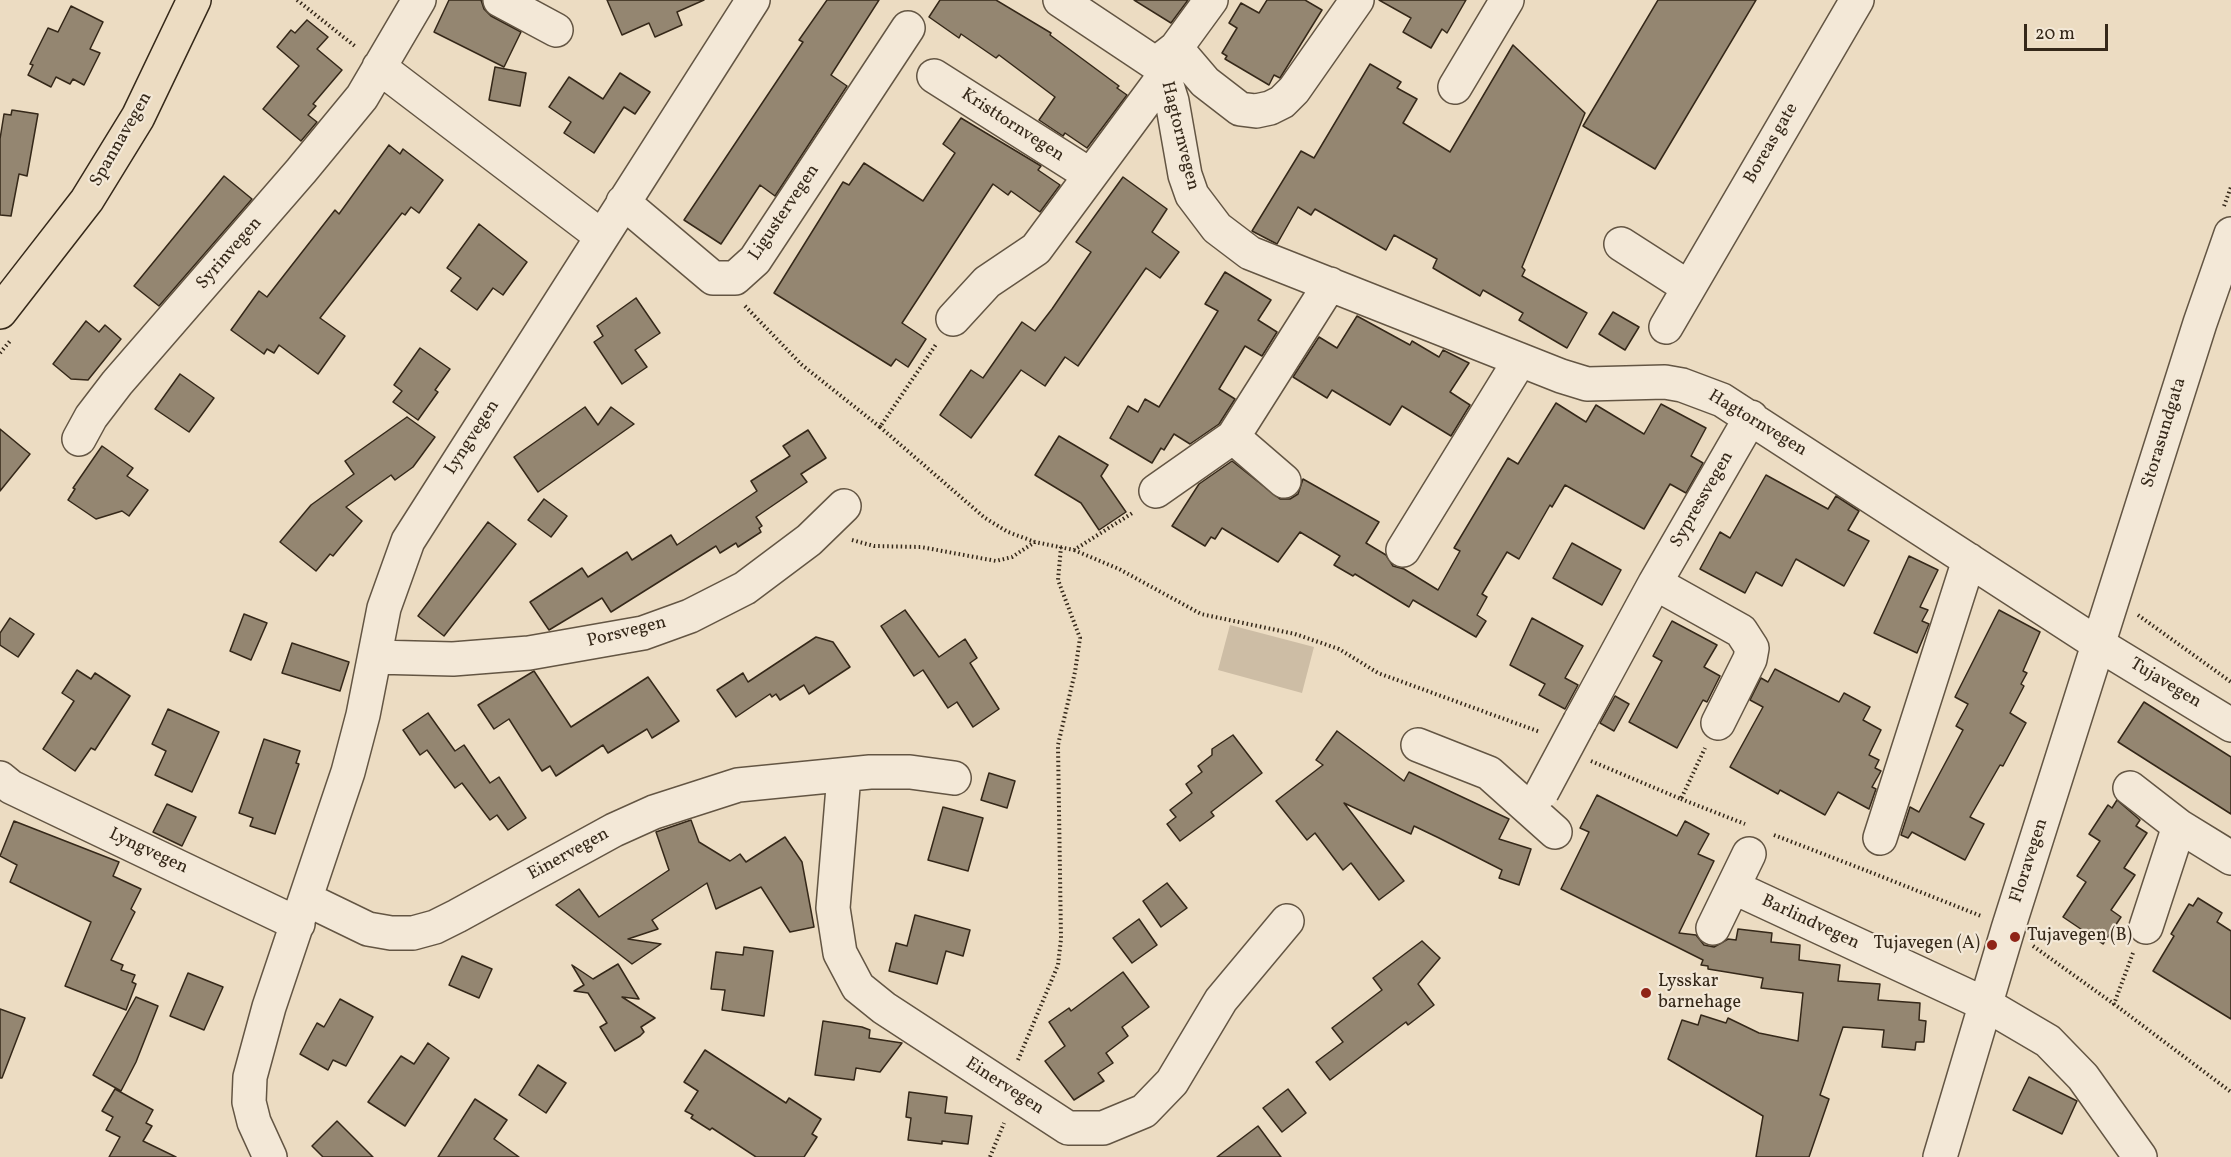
<!DOCTYPE html>
<html>
<head>
<meta charset="utf-8">
<style>
  body { margin:0 }
  #map { position:relative; width:2231px; height:1157px; overflow:hidden; background:#ecdcc2; font-family:Vollkorn,serif }
  canvas { display:block }
  .scale { position:absolute; left:2024px; top:24px; width:84px; height:27px; box-sizing:border-box; border:3px solid #352819; border-top:0; padding-left:8px; font-size:18px; line-height:21px; white-space:nowrap; color:#352819; -webkit-text-stroke:4px #f3e8d7; paint-order:stroke }
</style>
</head>
<body>
<div id="map">
<canvas width="2231" height="1157"></canvas>
<div class="scale">20 m</div>
</div>
<script>
const g = document.querySelector('canvas').getContext('2d');
g.lineJoin = 'round';
function paint(path, color) {
  g.fillStyle = color;
  g.fill(path, 'evenodd');
}
function shape(rows) {
  const path = new Path2D();
  for (const r of rows) {
    path.moveTo(r[0], r[1]);
    for (let i = 2; i < r.length; i += 2) path.lineTo(r[i], r[i + 1]);
  }
  return path;
}
function strokePath(path, color, width, dash) {
  g.strokeStyle = color;
  g.lineWidth = width;
  g.lineCap = dash ? 'butt' : 'round';
  g.setLineDash(dash || []);
  g.stroke(path);
}
function label(font, color, halo, rows, align = 'center') {
  g.font = font + ' Vollkorn,serif';
  g.lineWidth = 4.5;
  g.setLineDash([]);
  g.textBaseline = 'middle';
  g.strokeStyle = halo;
  g.fillStyle = color;
  for (const [text, x, y, turn = 0] of rows) {
    g.save();
    g.translate(x, y);
    g.rotate((+turn || 0) * Math.PI / 180);
    g.textAlign = isNaN(turn) ? turn : align;
    if (halo) g.strokeText(text, 0, 0);
    g.fillText(text, 0, 0);
    g.restore();
  }
}
const green = shape([
  [1230,625,1314,647,1302,693,1218,670]
]);
const building = shape([
  [449,0,481,0,484,9,491,16,521,32,504,67,434,32,449,0],
  [607,0,704,0,677,12,682,25,655,37,649,23,622,35,607,0],
  [827,0,879,0,831,75,847,86,775,196,760,185,721,244,684,220,803,42,799,40,827,0],
  [940,0,996,0,1051,33,1050,35,1119,86,1117,88,1127,95,1087,148,1065,133,1063,136,1039,120,1055,97,999,55,996,58,961,34,959,38,929,17,940,0],
  [1134,0,1188,0,1171,23,1134,0],
  [1267,0,1305,0,1322,10,1280,78,1274,75,1269,85,1225,59,1227,56,1222,53,1237,28,1229,23,1241,3,1259,13,1267,0],
  [1379,0,1466,0,1447,33,1442,29,1431,48,1403,32,1411,18,1379,0],
  [1658,0,1756,0,1655,169,1583,126,1658,0],
  [71,6,103,22,90,49,100,53,84,85,73,79,70,84,56,77,51,87,28,75,33,65,30,64,48,28,58,32,71,6],
  [307,20,328,37,317,49,342,70,313,104,316,106,308,115,317,122,301,141,263,109,299,66,277,47,291,30,295,33,307,20],
  [1513,45,1585,113,1522,267,1525,270,1522,276,1587,313,1567,348,1519,320,1523,313,1483,290,1480,296,1433,268,1437,259,1394,235,1386,250,1315,209,1311,215,1298,207,1277,244,1252,231,1301,151,1314,158,1370,64,1401,82,1397,88,1417,99,1403,123,1450,152,1513,45],
  [495,67,526,73,520,106,489,100,495,67],
  [620,73,650,92,635,114,624,107,594,153,564,133,571,122,549,107,569,77,603,99,620,73],
  [12,110,38,114,27,176,19,174,11,216,0,215,0,139,4,114,11,115,12,110],
  [961,118,1041,166,1038,170,1060,185,1040,212,1011,191,1008,195,993,184,902,323,926,339,908,367,896,359,891,366,774,293,843,182,849,185,864,163,923,201,955,153,943,144,961,118],
  [389,145,400,154,403,149,443,180,419,213,411,207,405,215,402,213,320,318,345,336,318,374,279,345,274,353,267,349,264,354,231,330,259,291,267,297,335,210,339,214,389,145],
  [224,176,252,199,159,306,134,286,224,176],
  [1123,177,1167,209,1152,232,1179,252,1160,278,1146,268,1078,366,1065,357,1045,386,1021,370,971,438,940,415,971,370,983,378,1022,322,1035,331,1052,309,1091,252,1076,242,1123,177],
  [479,224,527,262,503,295,493,288,477,310,451,291,461,278,447,268,479,224],
  [1225,272,1271,300,1258,320,1277,332,1262,356,1245,346,1219,389,1235,399,1219,424,1190,444,1174,434,1164,450,1161,448,1152,463,1110,438,1128,406,1138,412,1145,399,1159,407,1218,311,1205,304,1225,272],
  [636,298,660,333,635,350,647,367,622,384,594,342,603,336,597,326,636,298],
  [1613,312,1639,327,1625,350,1599,334,1613,312],
  [1357,316,1410,345,1412,341,1439,357,1443,350,1469,363,1450,392,1470,405,1451,436,1402,406,1390,425,1332,390,1327,398,1293,377,1319,337,1337,348,1357,316],
  [86,321,99,332,105,325,121,339,88,380,71,379,53,364,86,321],
  [420,348,450,369,435,390,438,392,418,420,393,402,402,391,394,385,420,348],
  [180,374,214,398,189,432,155,409,180,374],
  [1556,403,1586,422,1596,405,1644,434,1661,404,1706,428,1691,456,1703,463,1686,493,1670,484,1644,529,1565,485,1552,507,1550,505,1519,559,1507,552,1482,594,1487,597,1477,615,1486,621,1476,637,1413,600,1409,607,1355,574,1353,576,1334,565,1340,556,1300,532,1278,562,1222,528,1215,539,1211,537,1205,546,1172,526,1199,484,1232,461,1280,499,1290,499,1298,494,1303,479,1379,522,1366,543,1386,555,1393,566,1404,569,1438,590,1460,551,1454,548,1508,458,1518,464,1556,403],
  [585,407,598,425,611,407,634,424,538,492,514,457,585,407],
  [407,417,435,437,413,467,395,480,391,475,346,507,362,521,333,556,330,554,316,571,280,542,311,505,354,474,345,461,407,417],
  [0,429,30,454,0,491,0,429],
  [808,430,826,458,801,474,807,482,756,517,762,526,759,528,761,532,738,547,736,543,720,553,716,546,611,612,602,598,549,630,530,602,582,568,588,577,627,552,632,560,671,535,677,545,757,491,751,481,790,456,783,446,808,430],
  [1059,436,1108,465,1101,476,1126,512,1099,530,1081,503,1035,475,1059,436],
  [102,446,133,468,127,476,148,490,129,516,122,511,96,519,68,500,75,489,73,488,102,446],
  [1766,475,1828,509,1836,496,1859,511,1848,530,1869,541,1844,586,1796,559,1782,586,1756,572,1745,593,1700,569,1720,532,1730,538,1766,475],
  [544,499,567,516,551,537,528,520,544,499],
  [488,522,516,544,444,636,418,616,488,522],
  [1572,543,1621,570,1602,605,1553,578,1572,543],
  [1909,556,1938,570,1920,607,1928,610,1922,621,1929,624,1917,653,1874,633,1909,556],
  [905,610,939,657,965,639,977,658,970,663,999,709,973,727,957,702,948,708,923,670,914,676,881,626,905,610],
  [1999,610,2040,632,2023,671,2027,673,2021,684,2024,686,2010,713,2026,723,2003,766,2000,765,1970,817,1984,824,1965,860,1912,832,1908,838,1901,835,1910,807,1919,812,1963,730,1956,726,1968,704,1955,697,1999,610],
  [244,614,267,623,251,660,230,651,244,614],
  [10,618,34,634,18,657,0,645,0,633,10,618],
  [1532,618,1583,646,1565,678,1578,685,1565,709,1539,695,1545,684,1510,665,1532,618],
  [1672,621,1717,645,1704,667,1720,676,1707,702,1703,700,1677,748,1629,722,1662,661,1653,656,1672,621],
  [816,637,833,642,850,667,809,694,804,685,780,700,776,694,772,697,770,694,736,717,717,690,743,673,748,682,816,637],
  [292,643,349,662,340,691,282,673,292,643],
  [1775,669,1839,702,1844,693,1870,707,1863,720,1881,730,1869,755,1879,760,1875,768,1881,771,1872,787,1876,789,1869,809,1838,792,1825,815,1780,790,1778,794,1730,767,1763,707,1750,700,1761,678,1768,682,1775,669],
  [77,670,91,679,95,673,130,696,95,750,91,748,75,771,43,749,74,701,62,693,77,670],
  [534,671,571,727,648,677,679,721,652,738,647,729,608,753,603,745,556,776,550,766,542,771,509,719,494,729,478,705,534,671],
  [1615,696,1629,704,1614,731,1600,723,1615,696],
  [2144,702,2231,757,2231,814,2118,742,2144,702],
  [168,709,219,732,192,792,155,775,166,751,152,744,168,709],
  [428,713,455,751,464,745,490,783,499,777,526,818,508,830,497,815,490,820,462,783,455,788,427,750,420,755,403,730,428,713],
  [1337,731,1404,781,1409,772,1509,819,1499,839,1531,849,1519,885,1499,878,1502,870,1439,838,1414,826,1411,834,1344,803,1404,881,1379,900,1351,863,1343,870,1315,833,1307,840,1276,801,1323,765,1316,760,1337,731],
  [1233,735,1262,773,1211,812,1214,816,1180,841,1167,824,1176,817,1170,810,1192,793,1186,784,1202,772,1198,766,1212,755,1212,749,1233,735],
  [264,739,300,751,296,763,299,764,275,834,250,826,253,818,239,813,264,739],
  [989,773,1015,781,1007,808,981,800,989,773],
  [1597,795,1677,836,1685,821,1709,834,1698,854,1714,861,1679,933,1696,935,1704,945,1714,947,1728,939,1736,940,1738,929,1772,933,1771,942,1800,945,1799,960,1840,965,1838,981,1880,984,1878,1000,1920,1003,1919,1020,1926,1021,1924,1042,1916,1042,1915,1050,1882,1047,1884,1030,1843,1027,1820,1095,1829,1099,1809,1157,1756,1157,1763,1116,1668,1059,1682,1020,1698,1025,1701,1015,1726,1023,1728,1018,1759,1033,1798,1041,1803,993,1761,988,1763,978,1708,969,1708,966,1701,965,1703,960,1561,889,1589,832,1580,828,1597,795],
  [2117,800,2140,820,2136,826,2147,833,2124,868,2135,875,2111,910,2121,917,2103,944,2063,917,2086,882,2077,876,2100,841,2089,834,2108,805,2112,808,2117,800],
  [167,804,196,817,182,846,153,832,167,804],
  [943,807,983,818,968,871,928,860,943,807],
  [691,820,699,842,730,861,740,854,746,862,785,837,802,862,814,927,790,932,761,887,716,909,707,883,652,920,658,929,628,939,661,944,632,964,556,905,579,889,599,917,669,870,656,832,691,820],
  [14,821,119,862,113,876,141,889,131,909,135,912,111,960,123,965,121,970,135,975,132,982,136,984,126,1010,65,986,91,922,10,882,17,865,0,856,14,821],
  [1167,883,1187,908,1161,927,1143,901,1167,883],
  [2198,898,2222,913,2217,922,2231,931,2231,1019,2153,971,2174,936,2171,934,2189,904,2193,906,2198,898],
  [915,915,970,930,963,956,946,951,937,984,889,971,896,943,907,946,915,915],
  [1139,919,1157,945,1132,963,1113,938,1139,919],
  [1422,941,1440,958,1418,984,1434,1005,1408,1025,1406,1022,1330,1080,1316,1062,1343,1042,1332,1028,1382,990,1373,978,1422,941],
  [744,947,773,951,764,1016,722,1010,725,990,711,989,716,952,743,955,744,947],
  [462,956,492,969,479,998,449,985,462,956],
  [618,964,639,999,622,997,655,1018,641,1027,644,1032,640,1036,615,1051,600,1027,607,1023,588,993,574,991,584,985,572,965,593,979,618,964],
  [1123,972,1149,1007,1122,1027,1128,1036,1106,1053,1113,1063,1098,1073,1104,1081,1074,1100,1045,1061,1065,1046,1049,1022,1069,1008,1071,1011,1123,972],
  [188,973,223,987,204,1030,170,1016,188,973],
  [136,997,158,1006,136,1062,121,1091,93,1075,136,997],
  [340,999,373,1017,346,1066,333,1060,328,1070,300,1054,317,1023,324,1027,340,999],
  [0,1009,25,1018,2,1078,0,1078,0,1009],
  [823,1021,862,1027,870,1030,869,1038,902,1043,880,1072,856,1068,854,1080,815,1075,823,1021],
  [428,1043,449,1058,405,1126,368,1102,401,1056,414,1064,428,1043],
  [705,1050,786,1103,789,1098,821,1119,812,1134,817,1137,804,1157,756,1157,712,1128,710,1130,691,1118,693,1115,685,1111,698,1091,684,1082,705,1050],
  [538,1065,566,1083,546,1113,519,1095,538,1065],
  [2029,1077,2077,1101,2062,1134,2013,1110,2029,1077],
  [115,1089,153,1110,146,1123,152,1126,143,1141,176,1157,109,1157,120,1137,106,1130,113,1117,102,1111,115,1089],
  [1288,1089,1306,1113,1282,1132,1263,1108,1288,1089],
  [909,1092,947,1097,945,1113,972,1116,968,1144,942,1141,942,1144,908,1140,911,1118,906,1117,909,1092],
  [475,1099,507,1120,494,1139,519,1157,438,1157,475,1099],
  [337,1121,373,1157,323,1157,312,1146,337,1121],
  [1258,1126,1281,1157,1217,1157,1258,1126]
]);
const path = shape([
  [297,0,356,47],
  [2224,206,2231,187],
  [745,306,802,365,880,427,937,343],
  [0,353,10,341],
  [880,427,985,518,1008,532,1035,542,1074,550,1134,512],
  [852,540,874,546,921,547,996,561,1012,557,1035,542],
  [1074,550,1119,569,1201,614,1295,634,1339,649,1378,673,1540,732],
  [2138,615,2231,682],
  [1591,761,1681,799,1705,748],
  [1681,799,1745,824],
  [1774,835,1870,872],
  [1870,872,1981,916],
  [2033,946,2114,1004],
  [2133,953,2114,1004,2231,1092],
  [1018,1060,1058,965,1061,939,1058,745,1075,672,1080,638,1058,580,1061,547],
  [990,1157,1004,1123]
]);
const minor = shape([
  [500,0,556,30],
  [1060,0,1156,64,1164,76,1172,101,1185,175,1192,195,1217,228,1250,253,1561,376,1587,384,1665,382,1682,385,1722,400,2098,644,2231,725],
  [1176,48,1205,82,1240,109,1256,111,1270,108,1282,102,1294,90,1357,0],
  [1158,62,1176,48,1211,0],
  [379,67,601,236],
  [934,76,1090,175],
  [1455,87,1507,0],
  [623,202,713,278,735,278,755,260,908,28],
  [1621,244,1688,287],
  [953,319,987,282,1036,249,1164,76],
  [1666,327,1857,0],
  [1233,437,1284,481],
  [79,439,91,417,117,383,301,171,362,97,419,0],
  [1156,491,1233,437,1330,284],
  [1403,550,1520,360],
  [1655,583,1741,631,1752,648,1750,659,1718,723],
  [375,657,453,659,529,653,643,633,690,616,745,588,809,540,844,506],
  [1580,721,1655,583,1751,417],
  [1418,745,1489,773,1555,832],
  [844,775,833,908,840,953,858,987,884,1008,1068,1128,1103,1128,1144,1111,1172,1082,1221,1000,1287,921],
  [0,778,11,787,298,924],
  [2130,788,2179,826,2231,858],
  [1880,838,1969,560],
  [1733,887,1985,1004,2048,1041,2083,1077,2140,1157],
  [306,899,368,929,391,933,413,933,435,927,457,916,614,830,654,812,738,785,870,772,910,772,954,778],
  [2146,927,2179,826],
  [1713,928,1749,854],
  [270,1157,254,1122,249,1102,250,1077,269,1007,348,772,363,715,384,608,408,541,753,0],
  [1940,1157,2008,929,2200,323,2231,234]
]);
const major = shape([
  [0,312,87,200,138,117,194,0]
]);
const minorBridge = shape([
  [1542,792,1580,721]
]);
const markers = [
  [2015,937,6,"#8f2418"],
  [1992,945,6,"#8f2418"],
  [1646,993,6,"#8f2418"]
];
const streetNames = [
  ["Kristtornvegen",1012,126,33],
  ["Hagtornvegen",1179,136,76],
  ["Spannavegen",122,140,-60],
  ["Boreas gate",1772,144,-60],
  ["Ligustervegen",785,213,-56],
  ["Syrinvegen",230,254,-49],
  ["Hagtornvegen",1757,424,31],
  ["Storasundgata",2165,433,-73],
  ["Lyngvegen",473,438,-57],
  ["Sypressvegen",1703,500,-60],
  ["Porsvegen",627,633,-14],
  ["Tujavegen",2165,684,31],
  ["Lyngvegen",148,852,25],
  ["Einervegen",569,855,-29],
  ["Floravegen",2030,861,-72],
  ["Barlindvegen",1810,923,25],
  ["Einervegen",1004,1087,33]
];
const poiNames = [
  ["Tujavegen (B)",2027,937],
  ["Tujavegen (A)",1980,945,"right"],
  ["Lysskar",1658,983],
  ["barnehage",1658,1004]
];
paint(green, '#cdbda5');
paint(building, '#948671');
strokePath(building, '#352819', 1.5);
strokePath(minor, '#635543', 36);
strokePath(major, '#352819', 36);
strokePath(path, '#352819', 4, [1.5, 3]);
strokePath(minor, '#f3e8d7', 33);
strokePath(major, '#ecdcc2', 33);
strokePath(minorBridge, '#635543', 36, []);
strokePath(minorBridge, '#f3e8d7', 33);
for (const [x, y, r, color] of markers) {
  const dot = new Path2D();
  dot.arc(x, y, r, 0, 2 * Math.PI);
  g.fillStyle = color;
  g.fill(dot);
  strokePath(dot, '#f3e8d7', 2);
}
label('18px', '#352819', '#f3e8d7', streetNames);
label('18px', '#352819', '#f3e8d7', poiNames, 'left');
</script>
</body>
</html>
